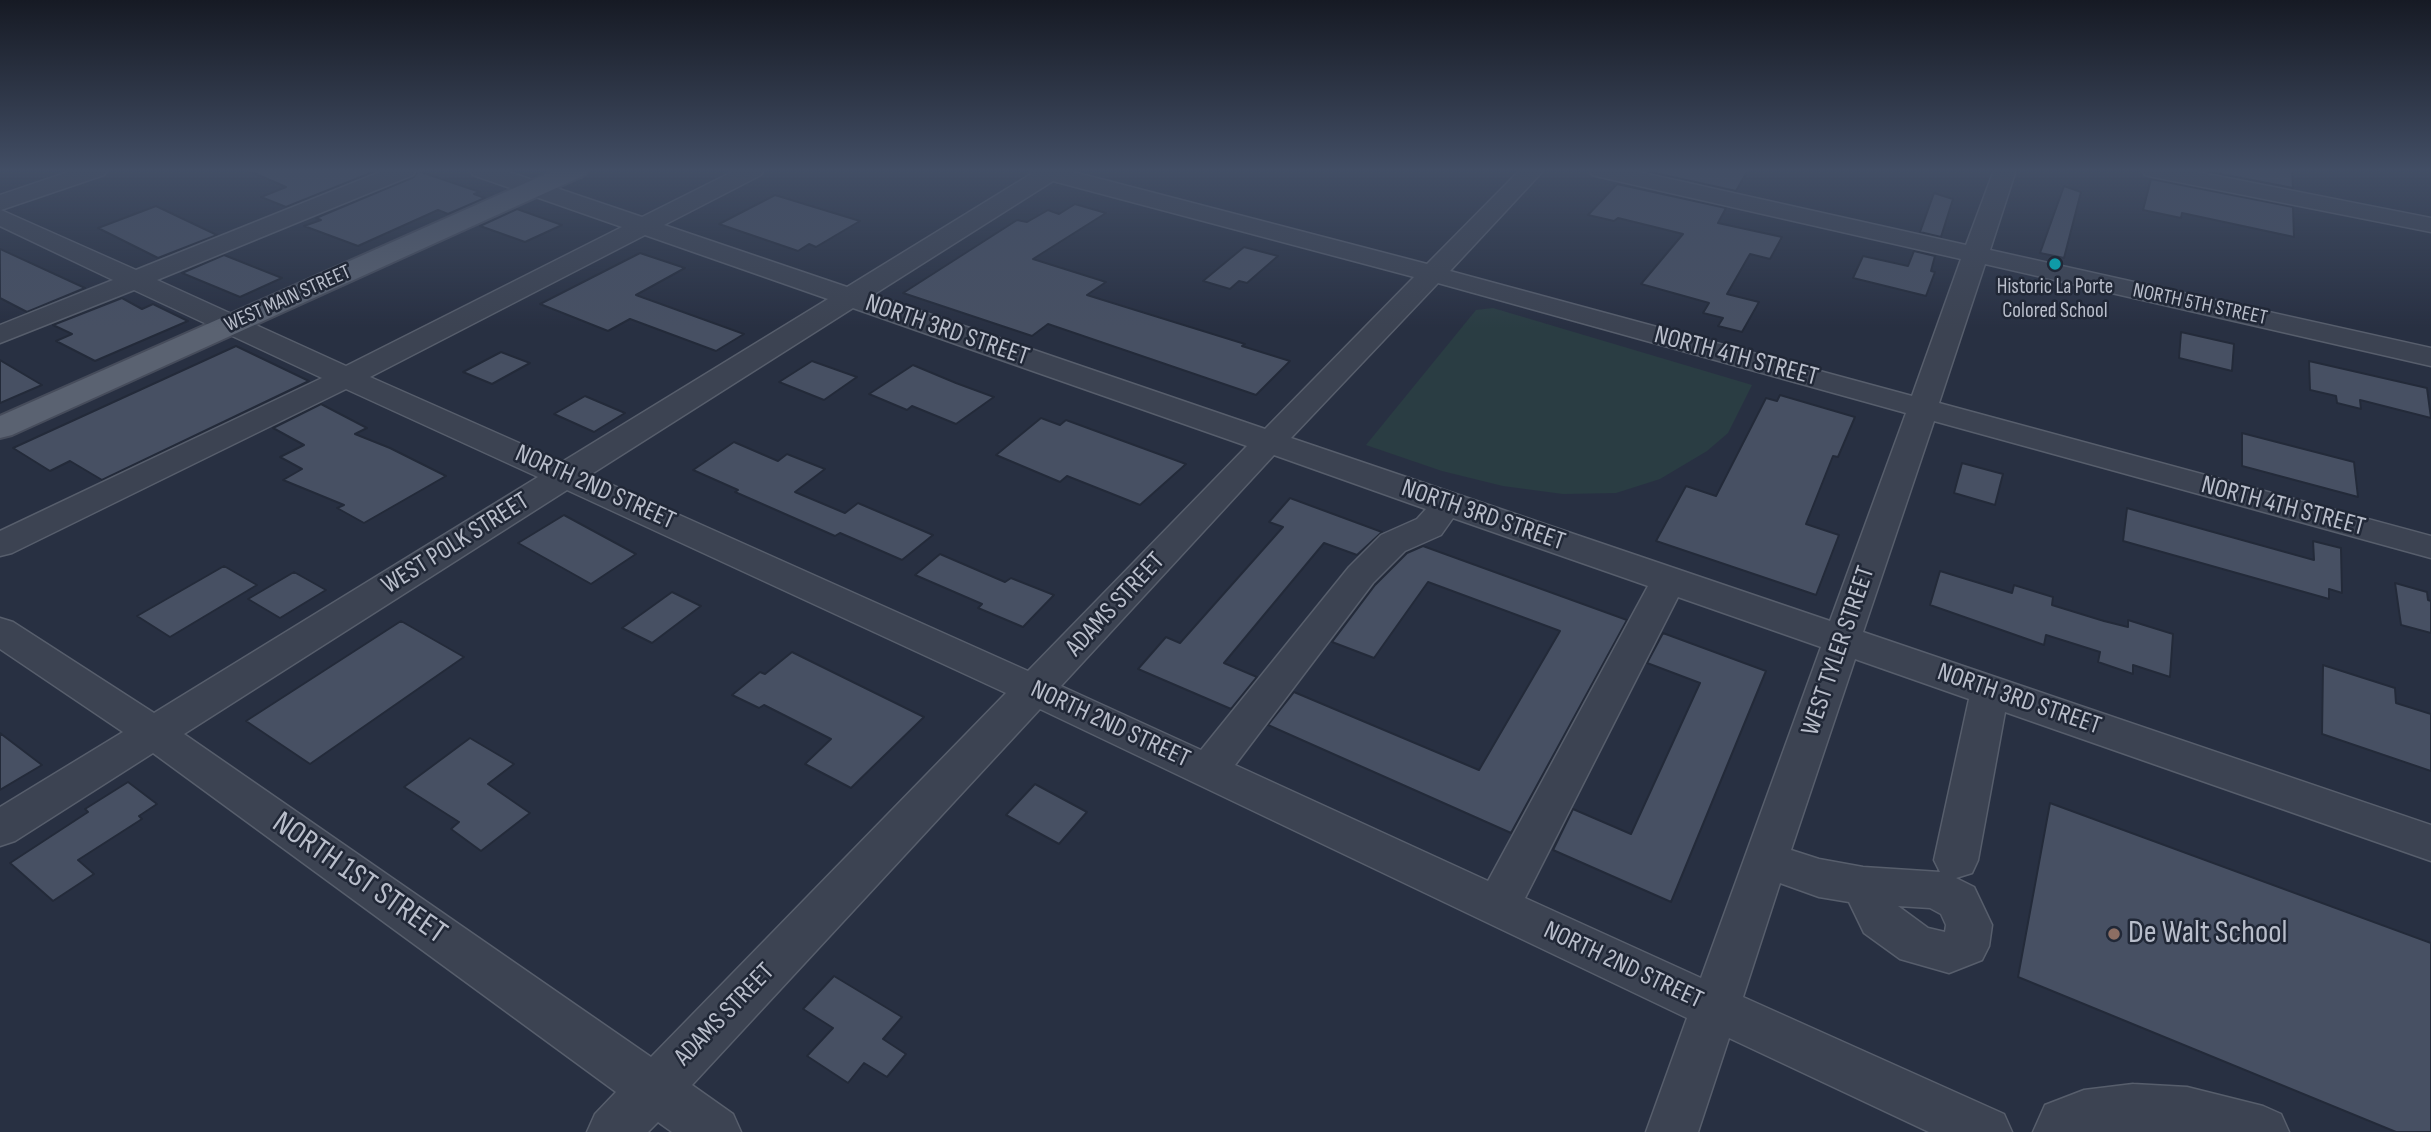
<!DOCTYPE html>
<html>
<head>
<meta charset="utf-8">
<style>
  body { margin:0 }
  canvas { display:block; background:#283042 }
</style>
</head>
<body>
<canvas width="2431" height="1132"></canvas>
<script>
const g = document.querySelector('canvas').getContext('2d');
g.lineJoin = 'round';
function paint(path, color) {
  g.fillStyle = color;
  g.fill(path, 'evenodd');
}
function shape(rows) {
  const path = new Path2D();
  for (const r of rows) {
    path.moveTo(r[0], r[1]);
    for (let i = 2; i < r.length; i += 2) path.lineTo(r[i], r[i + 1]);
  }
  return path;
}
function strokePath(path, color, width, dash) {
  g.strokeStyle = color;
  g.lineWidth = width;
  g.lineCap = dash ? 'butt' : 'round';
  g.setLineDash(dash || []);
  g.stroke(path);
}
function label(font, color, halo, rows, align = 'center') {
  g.font = font + ' "Sofia Sans Condensed",sans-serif';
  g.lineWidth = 5;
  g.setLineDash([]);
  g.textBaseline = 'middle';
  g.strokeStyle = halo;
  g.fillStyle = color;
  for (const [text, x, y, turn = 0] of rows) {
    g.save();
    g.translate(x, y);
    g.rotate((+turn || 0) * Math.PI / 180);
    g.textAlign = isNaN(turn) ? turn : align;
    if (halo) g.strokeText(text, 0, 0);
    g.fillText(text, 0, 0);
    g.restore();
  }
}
const green = shape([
  [1493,308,1752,385,1728,433,1707,451,1660,479,1616,493,1563,494,1503,486,1442,471,1366,445,1476,310]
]);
const building = shape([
  [247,170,378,170,286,207,261,197,286,187,247,170],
  [1641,170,1748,170,1736,191,1641,170],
  [2200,170,2292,170,2293,188,2200,170],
  [418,171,480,192,474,194,485,198,448,214,438,210,358,246,304,226,321,220,316,218,414,177,418,171],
  [2151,179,2293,207,2294,237,2182,213,2181,218,2143,210,2151,179],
  [1617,184,1726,208,1718,223,1782,237,1770,259,1750,254,1727,294,1759,302,1742,332,1718,326,1723,318,1703,313,1709,303,1641,284,1683,234,1618,218,1614,221,1588,215,1617,184],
  [2064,186,2081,192,2064,258,2040,253,2064,186],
  [1934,193,1953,199,1941,237,1920,232,1934,193],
  [775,195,860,221,816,247,809,244,798,251,719,224,775,195],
  [1075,204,1106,213,1033,259,1106,282,1087,295,1245,344,1242,346,1290,361,1256,395,1048,324,1032,336,903,293,1017,220,1027,222,1048,210,1059,214,1075,204],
  [156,206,217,235,158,258,98,228,156,206],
  [517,209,562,225,525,242,480,226,517,209],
  [1244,247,1278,256,1247,283,1239,281,1230,289,1203,281,1244,247],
  [0,249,85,288,27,312,0,298,0,249],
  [1914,251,1935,256,1931,271,1935,272,1926,296,1853,278,1863,256,1908,266,1914,251],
  [640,253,685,268,636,295,744,334,716,351,630,319,608,331,540,304,640,253],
  [224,255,282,278,240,297,182,273,224,255],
  [122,298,142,309,153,304,188,321,95,361,56,341,72,334,53,325,122,298],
  [2181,332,2234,344,2232,371,2179,358,2181,332],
  [236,346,309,381,102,480,70,461,50,471,13,448,236,346],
  [501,352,530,363,492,384,463,372,501,352],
  [0,360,42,385,0,403,0,360],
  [812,361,857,377,824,400,779,382,812,361],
  [2309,361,2427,388,2431,418,2360,400,2361,409,2337,403,2336,396,2310,390,2309,361],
  [913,365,956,383,994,397,956,424,912,406,907,410,869,394,913,365],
  [1780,395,1855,417,1838,457,1833,456,1806,524,1839,535,1816,595,1656,541,1686,486,1716,496,1766,398,1777,401,1780,395],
  [585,396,625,413,594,432,554,414,585,396],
  [321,404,367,428,355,434,390,448,446,476,364,523,337,508,344,505,283,480,302,469,280,457,304,445,273,428,321,404],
  [1041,418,1060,425,1066,420,1186,464,1140,505,1067,476,1060,482,996,455,1041,418],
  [2242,433,2354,462,2358,497,2242,466,2242,433],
  [734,442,778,461,787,454,825,469,795,492,845,513,858,503,933,535,902,560,840,533,835,536,735,492,738,490,693,470,734,442],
  [1962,463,2003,474,1995,505,1954,493,1962,463],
  [1290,498,1382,532,1357,555,1324,543,1224,663,1257,677,1231,709,1138,669,1166,637,1180,643,1283,527,1269,522,1290,498],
  [2127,508,2314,560,2313,541,2341,548,2342,593,2329,589,2329,599,2123,541,2127,508],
  [564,515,636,554,591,584,518,543,564,515],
  [1423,546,1627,620,1511,833,1268,725,1294,692,1479,770,1560,631,1428,582,1374,658,1332,642,1375,585,1407,553,1423,546],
  [940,554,1005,582,1011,578,1054,595,1023,627,978,608,982,604,915,575,940,554],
  [224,566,257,585,170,637,137,616,224,566],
  [1940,571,2012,593,2014,585,2053,597,2052,605,2104,621,2128,627,2128,620,2173,634,2170,677,2133,665,2133,674,2098,662,2100,652,2046,635,2044,645,1930,605,1940,571],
  [294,572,326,590,280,618,248,599,294,572],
  [2395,583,2427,592,2428,600,2431,601,2431,633,2401,625,2395,583],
  [672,592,701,606,652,643,622,628,672,592],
  [401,621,464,657,310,764,246,721,401,621],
  [1663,633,1766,671,1671,902,1553,850,1573,809,1631,834,1700,683,1647,663,1663,633],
  [792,652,924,717,851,788,805,764,831,739,764,705,759,708,732,695,760,672,765,674,792,652],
  [2323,665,2395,688,2396,703,2431,714,2431,771,2322,734,2323,665],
  [0,733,42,765,0,790,0,733],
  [470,738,514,764,488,784,530,813,481,851,451,829,459,822,404,787,470,738],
  [128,782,157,804,139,816,142,819,78,860,94,874,53,901,10,863,88,812,85,809,128,782],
  [1035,784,1087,812,1059,844,1006,815,1035,784],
  [2050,803,2431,943,2431,1132,2396,1132,2018,977,2050,803],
  [834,976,902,1017,883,1039,906,1054,887,1077,864,1063,848,1083,807,1056,833,1028,803,1009,834,976]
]);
const minor = shape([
  [74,170,107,170,104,175,1,210,136,270,385,170,416,170,413,175,157,280,346,366,622,227,473,175,470,170,503,170,642,217,736,170,764,170,761,175,664,225,847,287,1031,174,1029,170,1066,170,1427,264,1520,170,1544,170,1450,271,1912,396,1961,259,1600,177,1592,175,1589,170,1630,170,1966,245,1994,170,2016,170,1990,250,2431,348,2431,366,1985,264,1939,403,2431,536,2431,558,1934,421,1863,632,2431,825,2431,861,2005,712,1978,860,1972,873,1956,878,1974,887,1992,925,1989,946,1982,960,1949,973,1900,959,1864,933,1849,902,1819,897,1780,883,1743,997,2004,1114,2012,1132,1929,1132,1729,1038,1698,1132,1646,1132,1687,1018,1040,709,692,1085,733,1114,741,1132,672,1132,658,1122,648,1132,587,1132,595,1114,616,1092,153,753,15,841,0,846,0,807,123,732,0,649,0,618,13,622,154,713,538,477,346,389,12,553,0,556,0,531,322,378,134,290,0,343,0,325,113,280,0,226,0,195,74,170],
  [1053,181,1414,277,1265,429,873,295,1053,181],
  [645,235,828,299,562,462,370,377,645,235],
  [1438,283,1906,413,1830,621,1291,438,1438,283],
  [853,308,1247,446,1028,671,590,475,853,308],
  [1274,455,1426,509,1417,519,1381,535,1349,567,1201,750,1061,686,1274,455],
  [567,490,1006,693,651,1057,184,734,567,490],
  [1453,518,1648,586,1488,881,1235,765,1373,583,1405,551,1441,535,1453,518],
  [1678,597,1821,647,1701,978,1525,898,1678,597],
  [1855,659,1969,699,1934,860,1940,872,1863,867,1819,859,1791,850,1855,659],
  [1898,906,1930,908,1941,914,1946,925,1945,932,1928,928,1898,906],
  [2142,170,2187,170,2431,218,2431,232,2153,177,2145,175,2142,170],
  [2133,1084,2187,1087,2263,1106,2281,1114,2289,1132,2033,1132,2045,1105,2084,1090,2133,1084]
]);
const major = shape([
  [555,170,589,170,585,175,12,435,0,438,0,416,555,170]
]);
const markers = [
  [2055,264,7,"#0f9aa8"],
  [2114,934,7,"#8d6e63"]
];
const farPoinames = [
  ["Historic La Porte",2055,288],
  ["Colored School",2055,312]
];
const farStreetnames = [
  ["WEST MAIN STREET",288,299,-24],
  ["NORTH 5TH STREET",2200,305,12]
];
const streetNames = [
  ["NORTH 3RD STREET",947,331,19],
  ["NORTH 4TH STREET",1736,357,15],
  ["NORTH 2ND STREET",595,488,24],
  ["NORTH 4TH STREET",2283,507,15],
  ["NORTH 3RD STREET",1483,516,19],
  ["WEST POLK STREET",456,544,-32],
  ["ADAMS STREET",1116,605,-47],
  ["WEST TYLER STREET",1839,651,-71],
  ["NORTH 3RD STREET",2019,700,19],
  ["NORTH 2ND STREET",1110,725,25],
  ["NORTH 2ND STREET",1623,966,25],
  ["ADAMS STREET",725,1015,-46]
];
const nearStreetnames = [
  ["NORTH 1ST STREET",359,879,35]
];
const nearPoinames = [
  ["De Walt School",2128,934]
];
paint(green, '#2a3d43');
paint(building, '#475063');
strokePath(building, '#232a39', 2);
strokePath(minor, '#575e6c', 3);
strokePath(major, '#464c5b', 4);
paint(minor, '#3c4352');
paint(major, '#5a6271');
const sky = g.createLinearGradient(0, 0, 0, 328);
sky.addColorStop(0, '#161a24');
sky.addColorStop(0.52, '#424e65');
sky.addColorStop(1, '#424e6500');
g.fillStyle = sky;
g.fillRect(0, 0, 2431, 328);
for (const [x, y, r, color] of markers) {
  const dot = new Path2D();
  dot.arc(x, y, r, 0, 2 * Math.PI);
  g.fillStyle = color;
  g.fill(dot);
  strokePath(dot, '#212837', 2.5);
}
label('21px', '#b9becb', '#212837', farPoinames);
label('21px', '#b9becb', '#212837', farStreetnames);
label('26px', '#b9becb', '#212837', streetNames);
label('32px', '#b9becb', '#212837', nearStreetnames);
label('32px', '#b9becb', '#212837', nearPoinames, 'left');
</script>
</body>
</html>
